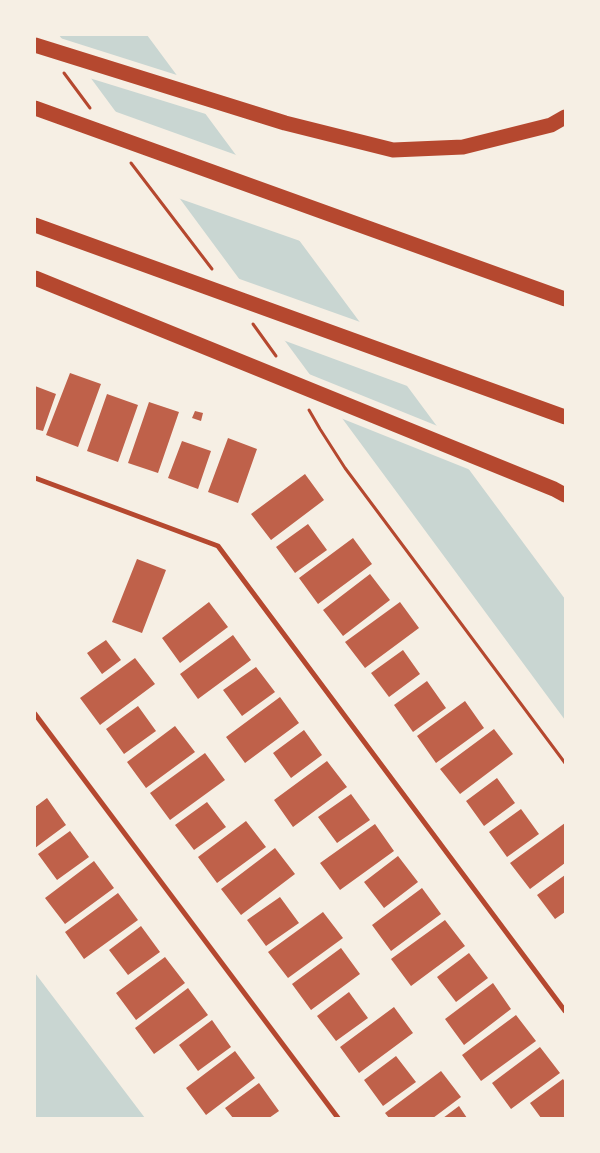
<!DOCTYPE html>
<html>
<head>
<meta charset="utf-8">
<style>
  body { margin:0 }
  #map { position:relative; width:600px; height:1153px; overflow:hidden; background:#f6efe4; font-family:"Fira Sans Condensed",sans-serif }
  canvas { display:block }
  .frame { position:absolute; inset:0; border:36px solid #f6efe4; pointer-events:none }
</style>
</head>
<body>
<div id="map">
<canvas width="600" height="1153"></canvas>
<div class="frame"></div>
</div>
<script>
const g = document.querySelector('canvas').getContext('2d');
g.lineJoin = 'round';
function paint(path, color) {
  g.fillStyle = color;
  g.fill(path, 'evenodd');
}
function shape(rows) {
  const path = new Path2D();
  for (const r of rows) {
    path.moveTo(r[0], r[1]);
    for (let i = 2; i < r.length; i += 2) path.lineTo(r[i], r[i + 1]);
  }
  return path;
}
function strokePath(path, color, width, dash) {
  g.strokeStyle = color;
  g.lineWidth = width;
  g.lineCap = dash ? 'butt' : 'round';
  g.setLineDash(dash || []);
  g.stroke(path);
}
const water = shape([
  [59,35,147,35,565,599,565,720],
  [35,973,145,1118,35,1118]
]);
const pier = shape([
  [57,37,180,76,209,115,86,77],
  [111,110,239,156,303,242,175,197],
  [234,277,363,323,410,387,280,339],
  [304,372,440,427,473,471,338,417]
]);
const building = shape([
  [70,373,101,384,78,447,46,435],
  [35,386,56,394,43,431,35,429],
  [107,394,138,405,118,462,87,451],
  [149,402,179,412,158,473,128,463],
  [195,411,203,413,201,421,192,418],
  [228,438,257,449,238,503,208,492],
  [182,441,211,451,198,489,168,478],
  [305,474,324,500,271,540,251,514],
  [308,524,327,550,295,573,276,547],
  [353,538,372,564,318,604,299,578],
  [137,559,166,570,142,633,112,622],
  [370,574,390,600,343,636,323,610],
  [209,602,228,627,180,663,162,638],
  [400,602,419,628,365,668,345,642],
  [233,635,251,660,198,699,180,674],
  [106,640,121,660,102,674,87,653],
  [403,650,420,674,389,697,371,673],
  [135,658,155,684,100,725,80,698],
  [256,667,275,692,242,716,223,690],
  [427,681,446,708,413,732,394,705],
  [280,697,299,723,245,763,226,737],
  [465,701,484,728,436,763,417,736],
  [138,706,156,731,124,754,106,729],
  [175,726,195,752,146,788,127,762],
  [494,729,513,754,460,794,440,769],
  [304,730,322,755,291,778,273,753],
  [205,753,225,780,170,820,150,793],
  [327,761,347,787,293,827,274,800],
  [497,778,515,803,484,826,466,801],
  [351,794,370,820,337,843,318,817],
  [47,798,66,825,35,848,35,807],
  [207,802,226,827,194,850,175,825],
  [521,809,539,834,507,857,489,832],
  [246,821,266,847,217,883,198,857],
  [565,823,565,863,530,889,510,863],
  [375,824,394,851,340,890,320,863],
  [70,831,89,857,57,880,38,854],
  [275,848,295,874,241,915,221,889],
  [398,856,418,882,384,908,364,882],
  [94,861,114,888,65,924,45,898],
  [565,875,565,912,555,919,537,895],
  [422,888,441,914,391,951,372,925],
  [118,893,138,920,84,959,65,932],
  [280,897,299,923,266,946,247,920],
  [323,912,343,938,288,978,268,952],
  [445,920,465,946,411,986,391,959],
  [141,926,160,952,128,975,109,950],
  [341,948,360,974,311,1010,292,984],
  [469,953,488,978,456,1002,437,977],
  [165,957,185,983,136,1020,116,993],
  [493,983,511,1009,464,1045,445,1019],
  [188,988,208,1015,154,1054,135,1028],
  [349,992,368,1018,336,1041,317,1016],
  [394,1007,413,1033,359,1073,340,1047],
  [516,1015,536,1041,481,1081,462,1055],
  [212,1020,231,1047,198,1071,179,1045],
  [540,1047,560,1073,511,1109,492,1083],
  [235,1051,255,1078,206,1115,186,1088],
  [396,1056,416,1082,383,1106,364,1080],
  [441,1071,461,1097,433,1118,389,1118,385,1113],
  [563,1079,565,1082,565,1117,541,1118,530,1103],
  [259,1083,279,1111,269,1118,233,1118,225,1108],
  [459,1106,467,1118,443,1118]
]);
const path = shape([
  [64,73,90,108],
  [131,163,212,269],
  [253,324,276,356],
  [309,410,320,429,345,468,565,763]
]);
const minor = shape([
  [35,478,218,546,565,1011],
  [35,714,338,1118]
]);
const motorway = shape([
  [35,45,285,123,393,150,463,147,551,125,565,117],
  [35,108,565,299],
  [35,225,565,417],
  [35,278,554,489,565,495]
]);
paint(water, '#c9d6d2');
paint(pier, '#f6efe4');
paint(building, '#bf614a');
strokePath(path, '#b5482f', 3);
strokePath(minor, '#b5482f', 5);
strokePath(motorway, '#b5482f', 15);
</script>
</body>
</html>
